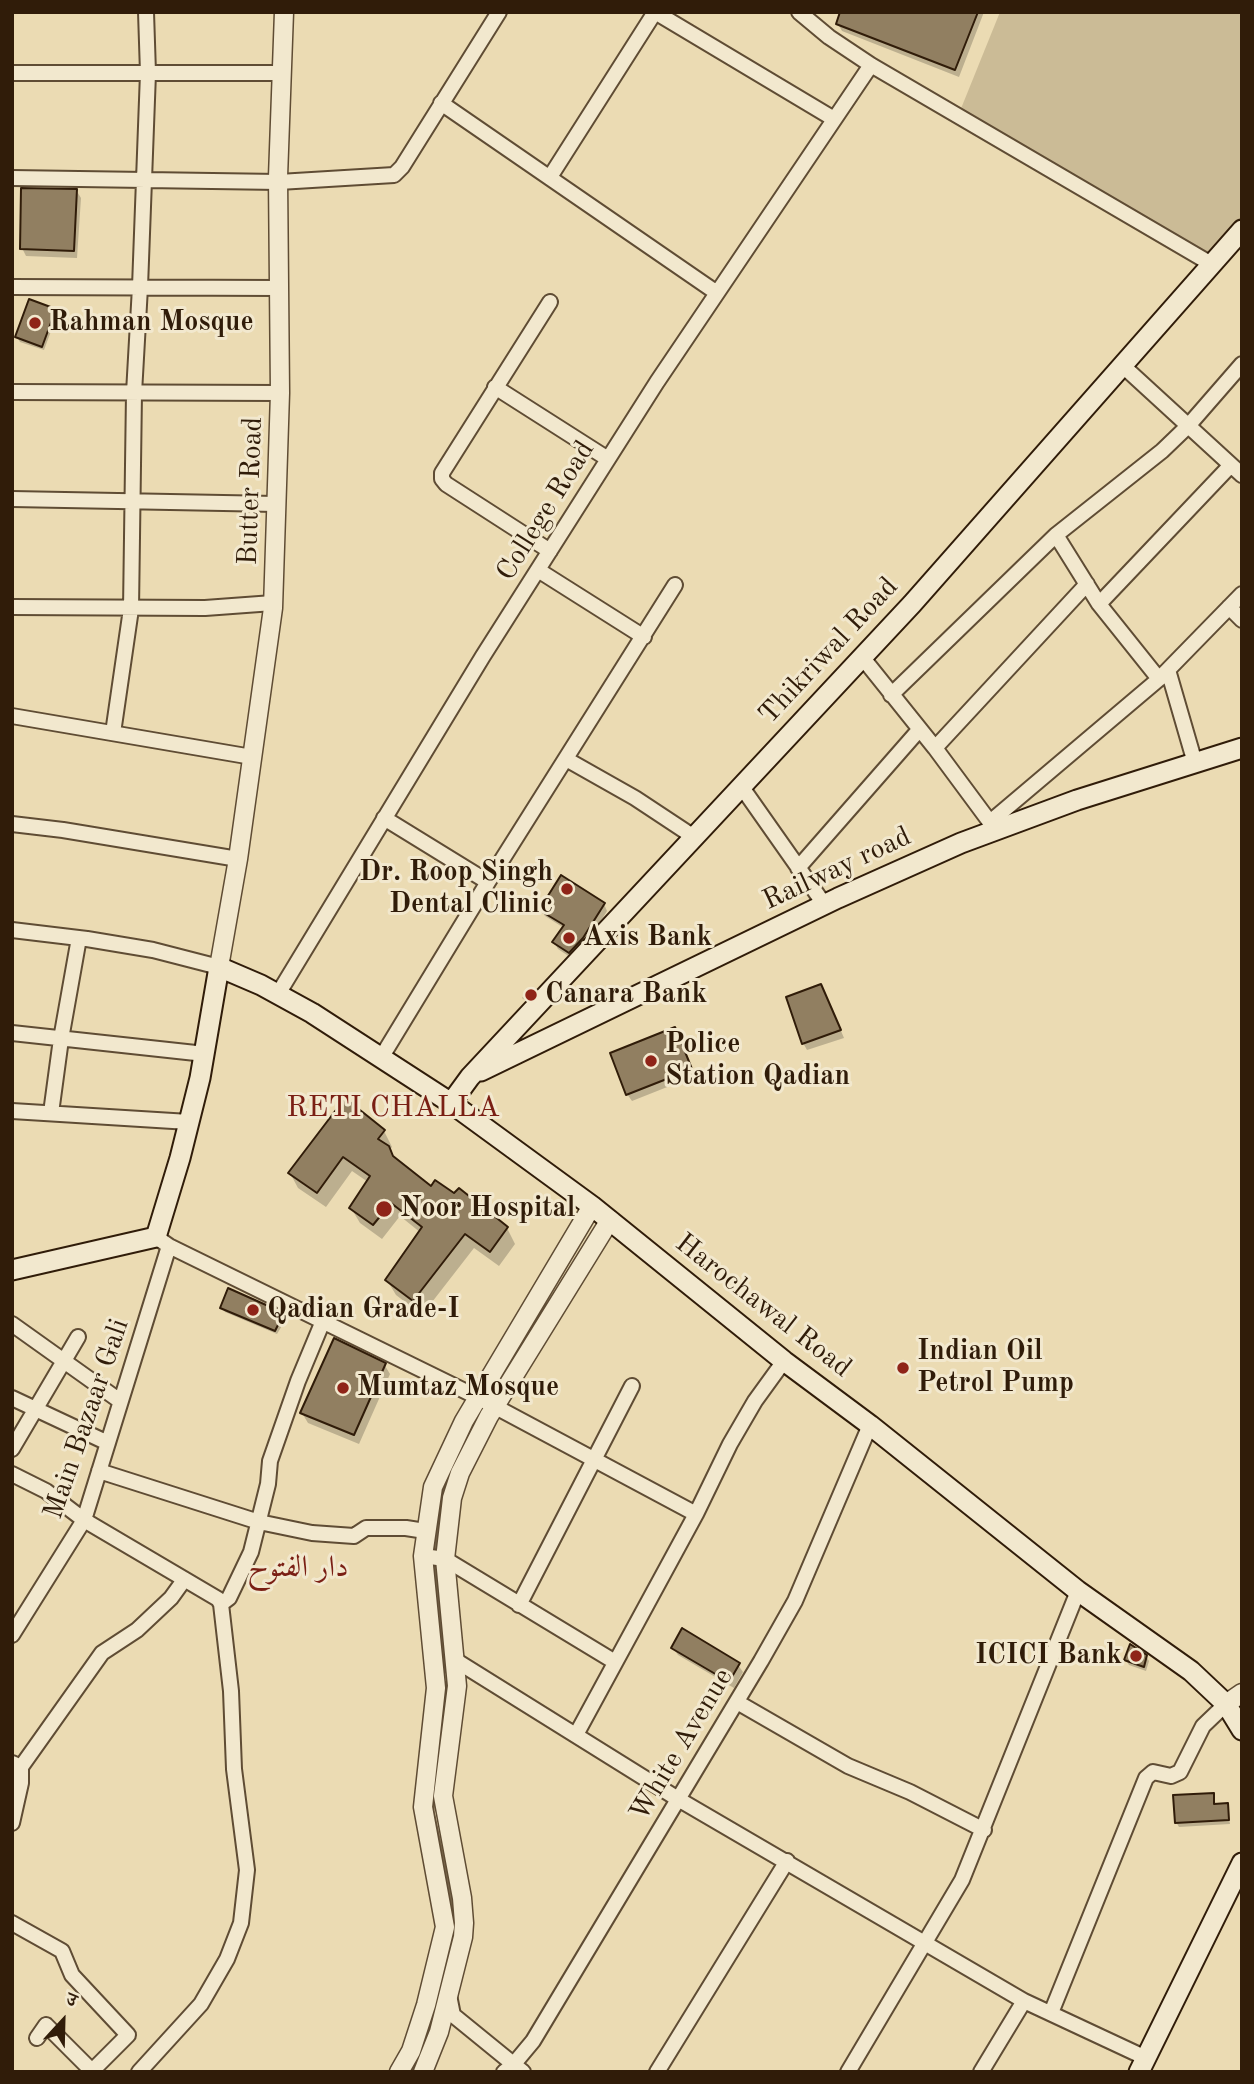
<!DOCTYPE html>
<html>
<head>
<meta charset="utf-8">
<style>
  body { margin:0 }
  #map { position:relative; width:1254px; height:2084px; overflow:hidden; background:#ebdbb3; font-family:"Old Standard TT","Noto Serif Devanagari",serif }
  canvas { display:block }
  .frame { position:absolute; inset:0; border:14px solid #301c09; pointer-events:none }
  .north { position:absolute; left:28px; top:1986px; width:70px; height:70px; -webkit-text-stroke:5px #f2e8ce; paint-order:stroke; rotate:22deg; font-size:19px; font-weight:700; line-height:28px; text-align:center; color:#301c09 }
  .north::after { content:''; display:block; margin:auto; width:24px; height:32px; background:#301c09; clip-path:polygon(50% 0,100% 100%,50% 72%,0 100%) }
</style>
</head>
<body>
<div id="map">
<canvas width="1254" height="2084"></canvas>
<div class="frame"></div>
<div class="north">उ</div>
</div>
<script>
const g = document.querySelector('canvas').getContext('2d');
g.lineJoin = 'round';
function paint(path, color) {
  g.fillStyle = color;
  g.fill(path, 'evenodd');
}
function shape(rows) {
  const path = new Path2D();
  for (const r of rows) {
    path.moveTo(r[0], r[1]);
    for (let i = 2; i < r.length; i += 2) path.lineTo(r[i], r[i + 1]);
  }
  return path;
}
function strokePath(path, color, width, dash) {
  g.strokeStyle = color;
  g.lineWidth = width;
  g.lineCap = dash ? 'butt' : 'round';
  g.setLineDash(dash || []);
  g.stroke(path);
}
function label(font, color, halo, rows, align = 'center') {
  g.font = font + ' "Old Standard TT",Amiri,serif';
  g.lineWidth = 6;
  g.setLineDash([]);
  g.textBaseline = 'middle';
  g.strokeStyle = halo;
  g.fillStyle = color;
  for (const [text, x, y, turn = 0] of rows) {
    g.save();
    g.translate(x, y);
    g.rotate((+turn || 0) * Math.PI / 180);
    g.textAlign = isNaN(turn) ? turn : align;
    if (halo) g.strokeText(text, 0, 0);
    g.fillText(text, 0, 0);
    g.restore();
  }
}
const green = shape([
  [1000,12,1242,12,1242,230,1213,265,958,116]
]);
const shadow = shape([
  [842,12,984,12,959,77,842,31,838,24],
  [76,190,81,198,77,258,26,256,22,248],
  [55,310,57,315,44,350,20,342,17,337],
  [604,904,607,911,586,945,573,959,558,949,554,942,564,928,545,916,541,910],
  [531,987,536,991,526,1001,522,998],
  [825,993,844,1038,807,1050,803,1043],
  [678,1037,695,1076,632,1101,627,1094],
  [384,1131,392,1147,389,1150,394,1159,432,1189,507,1228,515,1244,499,1266,474,1248,422,1315,396,1295,387,1280,421,1233,400,1216,382,1239,360,1223,351,1208,368,1182,352,1171,326,1207,298,1188,290,1173],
  [222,1308,283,1315,286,1319,277,1334,225,1312],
  [384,1364,390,1374,359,1444,308,1423,302,1413],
  [673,1648,738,1665,743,1672,734,1688,678,1655],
  [1146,1656,1149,1661,1146,1671,1129,1665,1126,1660],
  [1213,1795,1216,1805,1227,1805,1230,1824,1179,1827,1176,1822]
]);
const stream = shape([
  [457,1456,479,1415],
  [434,1549,444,1483],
  [434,1565,446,1671],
  [438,1749,447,1683],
  [433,1794,432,1811,453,1909],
  [412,2072,426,2038,450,1951,455,1924]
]);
const building = shape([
  [840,12,978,12,955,70,836,24,840,12],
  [21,188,77,189,74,251,20,249,21,188],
  [29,299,56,309,42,347,15,337,29,299],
  [561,875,605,903,583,938,569,953,552,942,564,925,539,910,561,875],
  [821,984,841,1030,802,1044,786,997,821,984],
  [675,1027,692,1069,626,1095,610,1053,675,1027],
  [345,1098,385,1130,378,1139,389,1146,393,1156,431,1186,435,1180,454,1193,459,1188,508,1227,490,1252,465,1234,413,1301,385,1280,422,1227,391,1203,373,1225,349,1208,370,1176,343,1157,317,1193,288,1173,345,1098],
  [228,1288,284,1313,275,1331,220,1308,228,1288],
  [334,1338,386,1363,354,1435,300,1413,334,1338],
  [682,1628,740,1663,729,1682,671,1648,682,1628],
  [1130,1644,1147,1655,1144,1667,1124,1660,1130,1644],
  [1214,1793,1214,1804,1228,1803,1229,1820,1175,1823,1173,1795,1214,1793]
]);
const minor = shape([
  [655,12,834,119],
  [799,12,829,37,871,65,1213,265],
  [12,73,282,73],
  [441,103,717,293],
  [550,177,655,12],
  [12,178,279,182,394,175,402,167,499,12],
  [12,287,279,288],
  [1122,365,1242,475],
  [495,387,608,459],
  [12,392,280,393],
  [12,499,276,504],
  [1056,535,1099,604,1159,679],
  [550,551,446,484,442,479,442,473,550,302],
  [538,570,644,637],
  [1099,604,1231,465],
  [12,607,205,608,273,603],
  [1229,607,1242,620],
  [862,657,935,748,995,829],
  [1168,670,1195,763],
  [891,695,1056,535,1162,451,1188,426,1242,364],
  [12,716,252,757],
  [113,733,131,609,134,393,140,287,148,73,146,12],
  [935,748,1087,584],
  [566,759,635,798,694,837],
  [741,786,824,904],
  [384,818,488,882],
  [990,822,1159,679,1242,594],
  [12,824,63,830,238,859],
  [798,868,919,730],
  [12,930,87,939,153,950,219,967],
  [278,994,483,656,657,382,871,65],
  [12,1033,205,1054],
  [381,1058,488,882,675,585],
  [12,1111,189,1122],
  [51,1113,61,1039,79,938],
  [156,1237,169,1246,479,1398,696,1514],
  [12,1324,120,1401],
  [12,1398,108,1443],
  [12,1449,78,1337],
  [99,1471,259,1522,312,1533,354,1536,366,1528,406,1528,425,1531],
  [12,1474,46,1491,84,1520,218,1599,221,1604,231,1691,234,1769,247,1870,241,1923,227,1959,201,2004,139,2072],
  [423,1556,445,1559,615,1662],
  [221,1604,229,1598,251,1552,268,1484,270,1461,298,1381,323,1321],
  [519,1605,632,1386],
  [12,1635,84,1520,169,1246],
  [455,1660,678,1799,1024,2001,1146,2058],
  [737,1702,848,1766,910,1792,984,1830],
  [577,1733,696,1514,730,1444,755,1401,784,1361],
  [12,1763,21,1767,21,1783,12,1823],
  [21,1767,102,1653,137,1630,171,1598,184,1580],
  [12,1923,62,1951,72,1975,128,2035,92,2071],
  [449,1995,453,2015,523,2072],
  [1051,2013,1146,1778,1153,1772,1171,1776,1180,1772,1203,1726,1226,1704],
  [37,2038,46,2025,93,2072],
  [504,2072,513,2065,533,2041,761,1661,795,1601,870,1425],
  [657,2072,787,1861],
  [848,2072,962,1880,1078,1591],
  [981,2072,1024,2001]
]);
const tertiary = shape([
  [219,967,238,859,273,608,280,393,278,177,284,12],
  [1226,1704,1242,1693],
  [399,2072,411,2051,426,2005,445,1927,423,1807,436,1688,423,1556,433,1487,464,1421,592,1206],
  [423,2072,439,2032,463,1937,464,1923,462,1898,443,1796,457,1686,445,1559,452,1498,460,1473,489,1416,610,1220]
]);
const secondary = shape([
  [481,1071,838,898,961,843,1077,800,1242,748],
  [451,1103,470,1077,912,604,1242,230],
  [12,1270,156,1237,180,1158,200,1078,219,967,261,985,312,1013,451,1103,592,1206,784,1361,870,1425,1078,1591,1191,1671,1226,1704,1242,1730],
  [1139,2072,1242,1863]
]);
const markers = [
  [35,323,7,"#8f2418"],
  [567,889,7,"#8f2418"],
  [569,938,7,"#8f2418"],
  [531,995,7,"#8f2418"],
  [651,1061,7,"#8f2418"],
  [384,1209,9,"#8f2418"],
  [253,1310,7,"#8f2418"],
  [903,1368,7,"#8f2418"],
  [343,1388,7,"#8f2418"],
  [1136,1656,7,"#8f2418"]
];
const poiNames = [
  ["Rahman Mosque",49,323],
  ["Dr. Roop Singh",553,873,"right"],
  ["Dental Clinic",553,905,"right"],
  ["Axis Bank",583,938],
  ["Canara Bank",545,995],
  ["Police",665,1045],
  ["Station Qadian",665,1077],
  ["Noor Hospital",400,1209],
  ["Qadian Grade-I",267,1310],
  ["Indian Oil",917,1352],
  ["Petrol Pump",917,1384],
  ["Mumtaz Mosque",357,1388],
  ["ICICI Bank",1122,1656,"right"]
];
const streetNames = [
  ["Butter Road",251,491,-88],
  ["College Road",546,511,-58],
  ["Thikriwal Road",829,651,-47],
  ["Railway road",837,869,-25],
  ["Harochawal Road",763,1306,38],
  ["Main Bazaar Gali",87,1419,-71],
  ["White Avenue",682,1745,-59]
];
const neighbourhoodNames = [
  ["RETI CHALLA",393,1108],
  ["دار الفتوح",298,1568]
];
paint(green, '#cbbb96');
paint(shadow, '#0003');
strokePath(stream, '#7a684c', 5);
paint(building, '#917f61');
strokePath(building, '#301c09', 2);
strokePath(minor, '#5f4c34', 18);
strokePath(tertiary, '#5f4c34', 21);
strokePath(secondary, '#301c09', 23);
strokePath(minor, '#f2e8ce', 14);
strokePath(tertiary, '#f2e8ce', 18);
strokePath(secondary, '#f2e8ce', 19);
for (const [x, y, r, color] of markers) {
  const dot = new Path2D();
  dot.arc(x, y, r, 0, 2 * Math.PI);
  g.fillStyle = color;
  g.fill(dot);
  strokePath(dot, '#f2e8ce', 2.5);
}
label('bold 28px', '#301c09', '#f2e8ce', poiNames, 'left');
label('28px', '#301c09', '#f2e8ce', streetNames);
label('30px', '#7a1f14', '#f2e8ce', neighbourhoodNames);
</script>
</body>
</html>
